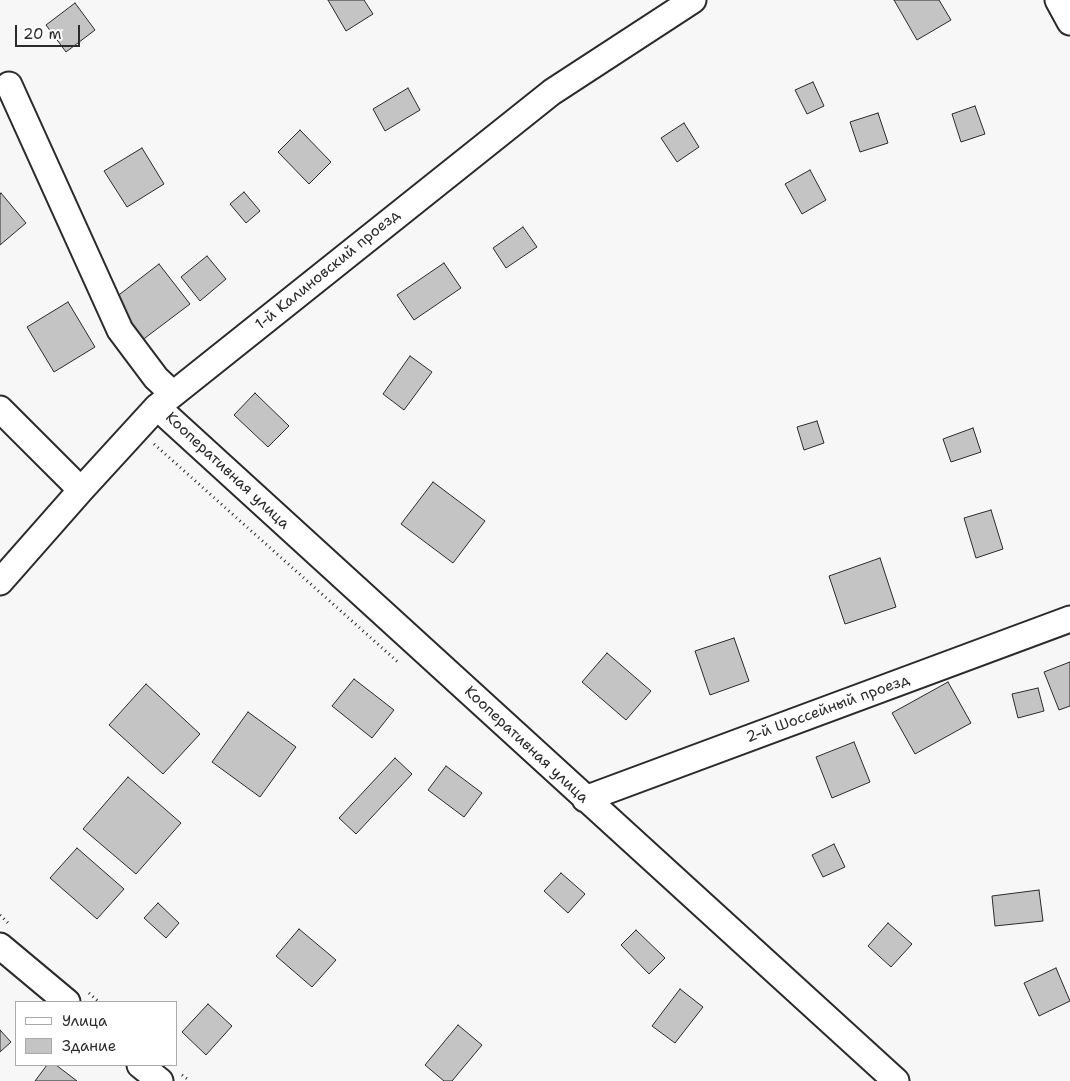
<!DOCTYPE html>
<html>
<head>
<meta charset="utf-8">
<style>
  body { margin:0 }
  #map { position:relative; width:1070px; height:1081px; overflow:hidden; background:#f7f7f7; font-family:"Shantell Sans",sans-serif }
  canvas { display:block }
  .legend { position:absolute; left:15px; top:1001px; width:162px; height:65px; box-sizing:border-box; background:#fff; border:1px solid #aaa; margin:0; padding:6px 9px; list-style:none; font-size:15px; color:#2b2b2b }
  .legend li { display:flex; align-items:center; gap:10px; height:25px }
  .legend b { width:25px; border:1px solid #aaa }
  .scale { position:absolute; left:15px; top:25px; width:65px; height:22px; box-sizing:border-box; border:2px solid #2b2b2b; border-top:0; padding-left:6px; font-size:15px; line-height:18px; white-space:nowrap; color:#2b2b2b; -webkit-text-stroke:4px #fff; paint-order:stroke }
</style>
</head>
<body>
<div id="map">
<canvas width="1070" height="1081"></canvas>
<ul class="legend">
<li><b style="height:6px;background:#fff"></b>Улица</li>
<li><b style="height:14px;background:#c4c4c4"></b>Здание</li>
</ul>
<div class="scale">20 m</div>
</div>
<script>
const g = document.querySelector('canvas').getContext('2d');
g.lineJoin = 'round';
function paint(path, color) {
  g.fillStyle = color;
  g.fill(path, 'evenodd');
}
function shape(rows) {
  const path = new Path2D();
  for (const r of rows) {
    path.moveTo(r[0], r[1]);
    for (let i = 2; i < r.length; i += 2) path.lineTo(r[i], r[i + 1]);
  }
  return path;
}
function strokePath(path, color, width, dash) {
  g.strokeStyle = color;
  g.lineWidth = width;
  g.lineCap = dash ? 'butt' : 'round';
  g.setLineDash(dash || []);
  g.stroke(path);
}
function label(font, color, halo, rows, align = 'center') {
  g.font = font + ' "Shantell Sans",sans-serif';
  g.lineWidth = 4;
  g.setLineDash([]);
  g.textBaseline = 'middle';
  g.strokeStyle = halo;
  g.fillStyle = color;
  for (const [text, x, y, turn = 0] of rows) {
    g.save();
    g.translate(x, y);
    g.rotate((+turn || 0) * Math.PI / 180);
    g.textAlign = isNaN(turn) ? turn : align;
    if (halo) g.strokeText(text, 0, 0);
    g.fillText(text, 0, 0);
    g.restore();
  }
}
const building = shape([
  [328,0,364,0,373,14,346,31,328,0],
  [894,0,939,0,951,20,917,40,894,0],
  [75,3,95,30,66,52,46,25,75,3],
  [813,82,824,106,807,114,795,90,813,82],
  [408,88,420,110,385,131,373,109,408,88],
  [975,106,985,134,961,142,952,114,975,106],
  [878,113,888,143,860,152,850,122,878,113],
  [684,123,699,147,677,162,661,138,684,123],
  [300,130,331,162,309,184,278,152,300,130],
  [142,148,164,184,127,207,104,171,142,148],
  [810,170,826,200,802,214,785,184,810,170],
  [244,192,260,211,246,223,230,204,244,192],
  [1,193,26,223,0,245,0,194,1,193],
  [523,227,537,247,506,268,493,248,523,227],
  [207,256,226,279,200,301,181,277,207,256],
  [444,263,461,288,414,320,397,295,444,263],
  [159,264,190,304,141,341,111,301,159,264],
  [68,302,95,347,54,372,27,327,68,302],
  [410,356,432,372,404,410,383,394,410,356],
  [255,393,289,426,268,447,234,415,255,393],
  [817,421,824,443,804,450,797,427,817,421],
  [973,428,981,452,951,462,943,439,973,428],
  [433,482,485,521,453,563,401,524,433,482],
  [991,510,1003,549,976,558,964,518,991,510],
  [880,558,896,607,845,624,829,576,880,558],
  [734,638,749,681,710,695,695,651,734,638],
  [607,653,651,691,626,720,582,682,607,653],
  [1070,662,1070,706,1059,710,1044,672,1070,662],
  [354,679,394,710,372,738,332,706,354,679],
  [948,682,971,723,915,754,892,713,948,682],
  [146,684,200,734,163,774,109,725,146,684],
  [1038,688,1044,711,1018,718,1012,694,1038,688],
  [248,712,296,747,260,797,212,762,248,712],
  [854,742,870,782,832,798,816,757,854,742],
  [395,758,412,774,356,834,339,818,395,758],
  [446,766,482,793,464,817,428,790,446,766],
  [128,777,181,823,136,874,83,829,128,777],
  [834,844,845,867,823,877,812,855,834,844],
  [77,848,124,889,97,919,50,878,77,848],
  [561,873,585,894,568,913,544,891,561,873],
  [1039,890,1043,921,995,926,992,896,1039,890],
  [158,903,179,923,166,938,144,918,158,903],
  [888,923,912,944,891,967,868,946,888,923],
  [299,929,336,960,312,987,276,956,299,929],
  [636,930,665,958,649,974,621,945,636,930],
  [1056,968,1070,1001,1039,1016,1024,983,1056,968],
  [680,989,703,1007,675,1043,652,1026,680,989],
  [208,1004,232,1026,206,1055,182,1032,208,1004],
  [458,1025,482,1045,452,1081,444,1081,425,1065,458,1025],
  [0,1030,11,1042,0,1052,0,1030],
  [47,1065,56,1065,77,1081,35,1081,47,1065]
]);
const path = shape([
  [154,444,399,663],
  [0,915,10,925],
  [89,993,99,1002],
  [182,1075,190,1081]
]);
const minor = shape([
  [1058,0,1070,22],
  [9,85,120,330,156,378,173,394],
  [157,407,896,1081],
  [0,409,81,490],
  [0,582,81,490,157,407,552,92,693,0],
  [585,799,1070,619],
  [0,946,67,1002],
  [140,1065,160,1081]
]);
const streetNames = [
  ["1-й Калиновский проезд",328,270,-39],
  ["Кооперативная улица",227,471,43],
  ["2-й Шоссейный проезд",828,709,-20],
  ["Кооперативная улица",526,745,43]
];
paint(building, '#c4c4c4');
strokePath(building, '#2b2b2b', 1);
strokePath(minor, '#2b2b2b', 29);
strokePath(path, '#2b2b2b', 3, [1, 4]);
strokePath(minor, '#fff', 25);
label('15px', '#2b2b2b', '#fff', streetNames);
</script>
</body>
</html>
